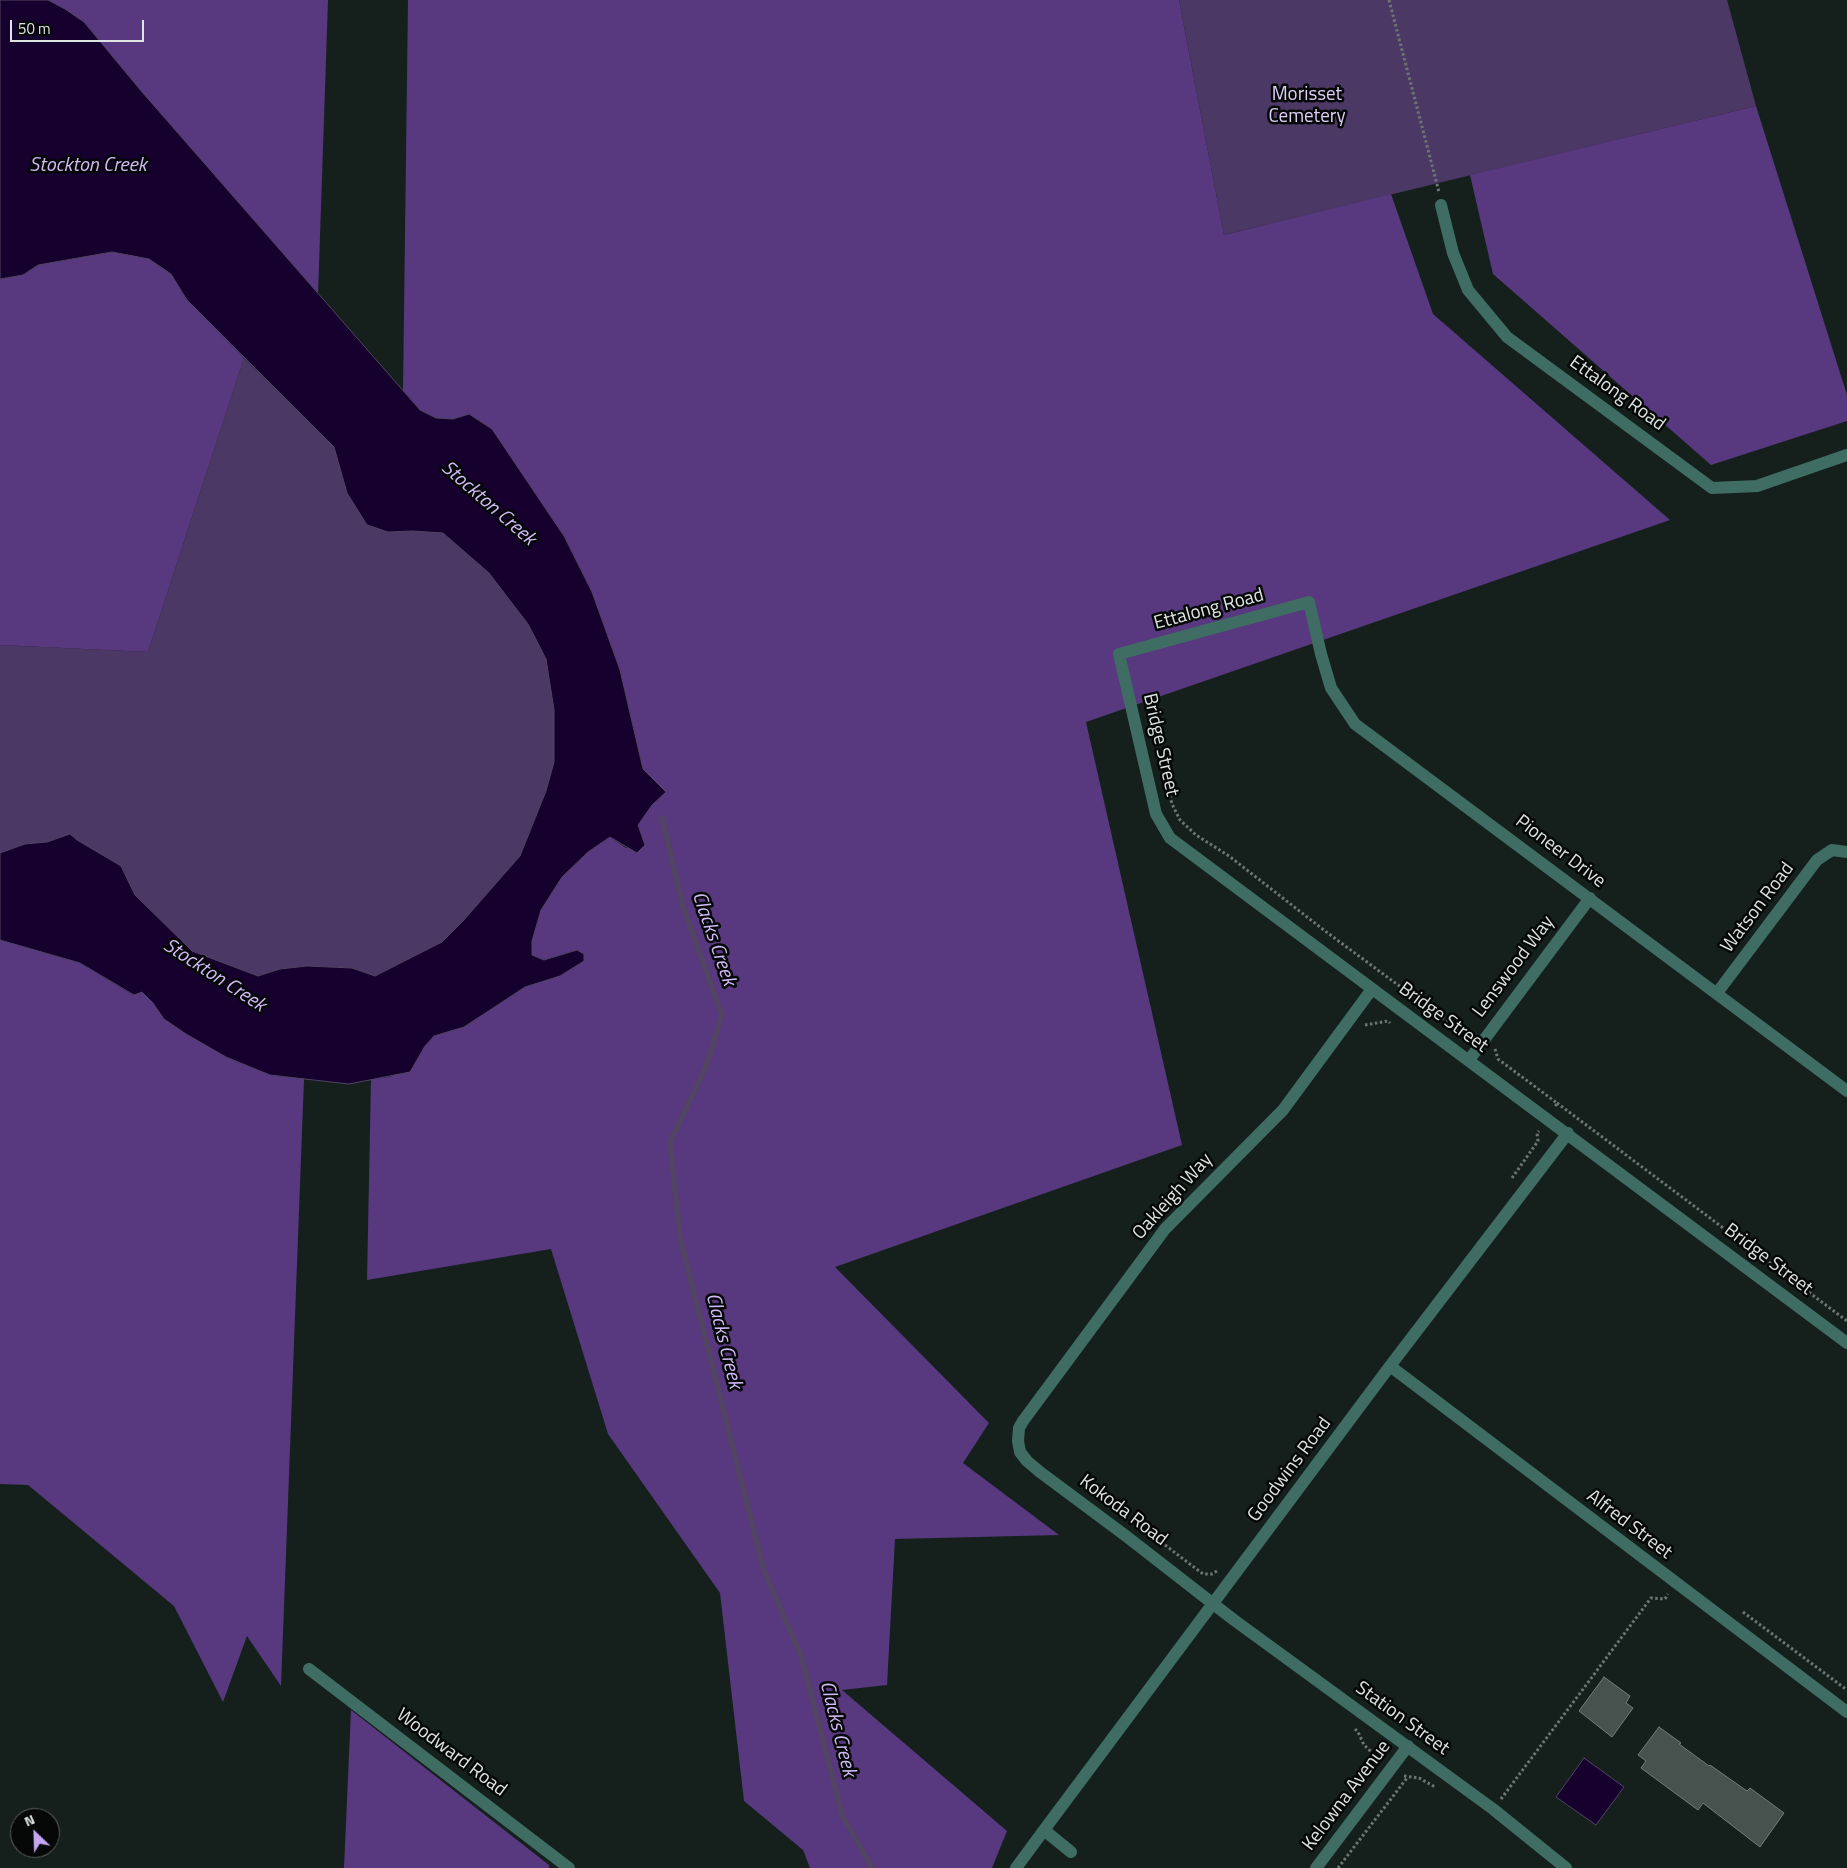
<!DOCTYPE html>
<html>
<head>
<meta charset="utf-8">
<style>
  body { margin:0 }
  #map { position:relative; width:1847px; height:1868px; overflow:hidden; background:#15201d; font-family:"Titillium Web",sans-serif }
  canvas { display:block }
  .north { position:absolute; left:10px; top:1808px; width:50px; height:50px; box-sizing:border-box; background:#050807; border:1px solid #5b605f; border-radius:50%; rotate:336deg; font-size:14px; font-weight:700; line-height:20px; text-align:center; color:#dde4e2 }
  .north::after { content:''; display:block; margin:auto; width:18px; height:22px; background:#c5a7f1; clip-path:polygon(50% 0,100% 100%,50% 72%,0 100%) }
  .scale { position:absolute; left:10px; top:20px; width:134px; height:22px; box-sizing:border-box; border:2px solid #dde4e2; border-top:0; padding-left:6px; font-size:15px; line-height:18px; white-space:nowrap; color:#dde4e2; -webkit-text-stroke:4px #050807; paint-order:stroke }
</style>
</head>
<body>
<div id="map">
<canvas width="1847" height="1868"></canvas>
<div class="north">N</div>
<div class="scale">50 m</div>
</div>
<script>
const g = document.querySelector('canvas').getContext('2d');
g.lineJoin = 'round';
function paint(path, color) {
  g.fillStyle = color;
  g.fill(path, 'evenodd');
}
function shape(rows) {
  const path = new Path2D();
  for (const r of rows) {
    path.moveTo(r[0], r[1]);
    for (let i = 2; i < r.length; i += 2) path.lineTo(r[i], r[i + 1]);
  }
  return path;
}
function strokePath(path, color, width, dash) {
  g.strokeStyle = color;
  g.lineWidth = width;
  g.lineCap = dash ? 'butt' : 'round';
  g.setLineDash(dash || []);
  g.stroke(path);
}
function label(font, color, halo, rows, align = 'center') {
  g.font = font + ' "Titillium Web",sans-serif';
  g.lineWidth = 5;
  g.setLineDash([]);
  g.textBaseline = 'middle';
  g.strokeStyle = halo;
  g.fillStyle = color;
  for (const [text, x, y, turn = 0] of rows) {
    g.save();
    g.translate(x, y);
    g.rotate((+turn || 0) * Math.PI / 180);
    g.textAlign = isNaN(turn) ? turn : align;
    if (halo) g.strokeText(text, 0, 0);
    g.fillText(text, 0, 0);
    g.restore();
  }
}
const green = shape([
  [1179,0,1727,0,1756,106,1224,235],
  [244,358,334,447,347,493,388,532,413,531,443,533,489,573,528,624,547,660,554,710,554,762,546,791,520,856,463,921,442,942,375,976,352,968,307,966,280,969,258,976,192,951,135,895,121,866,77,840,70,834,47,842,25,844,0,853,0,645,148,652]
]);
const forest = shape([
  [48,0,328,0,318,295,142,92,84,22],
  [408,0,1179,0,1224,235,1391,194,1433,314,1670,520,1086,722,1182,1145,835,1267,989,1423,963,1463,1059,1535,895,1539,887,1685,842,1690,1007,1831,992,1868,810,1868,803,1850,744,1801,720,1593,608,1434,551,1249,367,1280,371,1079,390,1077,418,1056,425,1046,434,1036,464,1027,525,987,541,981,577,950,543,960,532,955,532,941,541,910,562,877,588,852,610,837,626,848,645,845,638,825,652,805,665,792,643,769,620,670,592,592,564,536,469,414,453,419,436,418,420,410,403,391],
  [1756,106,1847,395,1847,421,1711,465,1493,274,1470,175],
  [112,252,149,259,171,274,187,300,244,358,148,652,0,645,0,279,23,275,38,265],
  [0,940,80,963,133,995,142,992,153,1003,164,1019,226,1057,270,1075,304,1079,281,1686,247,1636,223,1702,174,1606,28,1485,0,1484],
  [351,1710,549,1865,549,1868,344,1868]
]);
const water = shape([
  [0,0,48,0,65,9,84,22,142,92,420,410,436,418,453,419,469,414,492,429,564,536,592,592,620,670,643,769,666,792,652,805,638,825,645,845,637,853,610,837,588,852,562,877,541,910,532,941,532,955,544,960,577,950,584,954,584,961,560,976,525,987,464,1027,434,1036,425,1046,410,1072,349,1084,270,1075,226,1057,186,1034,164,1019,153,1003,142,992,134,995,80,963,0,940,0,853,25,844,47,842,70,834,77,840,121,866,135,895,192,951,258,976,280,969,307,966,352,968,375,976,442,942,463,921,520,856,546,791,554,762,554,710,546,659,528,624,489,573,443,533,413,531,388,532,367,525,347,493,334,447,187,300,171,274,149,259,112,252,38,265,23,275,0,279,0,0],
  [1584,1758,1624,1787,1596,1825,1556,1797,1584,1758]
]);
const stream = shape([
  [662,818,684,910,722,1015,706,1067,670,1142,680,1237,764,1571,801,1655,842,1815,872,1868]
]);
const building = shape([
  [1604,1677,1630,1696,1626,1703,1633,1708,1612,1737,1579,1711,1604,1677],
  [1659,1727,1681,1743,1679,1744,1709,1766,1710,1765,1747,1791,1750,1788,1784,1813,1760,1847,1703,1803,1698,1810,1641,1768,1646,1761,1638,1755,1659,1727]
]);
const path = shape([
  [1389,0,1439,192],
  [1167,786,1172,804,1180,820,1196,835,1229,856,1325,931,1459,1030,1472,1032],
  [1365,1025,1388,1021,1390,1023],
  [1495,1049,1498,1059,1557,1103,1555,1107],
  [1557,1103,1847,1321],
  [1512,1178,1538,1141,1537,1133,1539,1131],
  [1161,1542,1203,1574,1212,1574,1217,1571],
  [1743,1612,1847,1690],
  [1355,1729,1358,1732,1364,1745,1380,1760],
  [1404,1776,1419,1778,1435,1787],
  [1501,1799,1651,1598,1665,1599,1668,1594],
  [1338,1868,1407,1778]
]);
const minor = shape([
  [1441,205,1453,253,1468,290,1507,337,1712,488,1757,486,1847,455],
  [1372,989,1283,1110,1165,1229,1023,1421,1019,1428,1018,1441,1020,1452,1027,1461,1040,1472,1126,1536,1234,1620,1493,1809,1566,1868],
  [1717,993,1817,860,1832,850,1847,852],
  [1469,1060,1590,898],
  [1847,1091,1355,724,1331,688,1321,654,1309,602,1119,654,1156,814,1170,838,1847,1343],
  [1390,1366,1847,1712],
  [309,1669,569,1868],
  [1071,1852,1044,1830,1390,1366,1568,1133],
  [1016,1868,1044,1830],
  [1316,1868,1408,1746]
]);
const parkNames = [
  ["Morisset",1307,95],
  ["Cemetery",1307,117]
];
const streetNames = [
  ["Ettalong Road",1617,394,36],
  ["Ettalong Road",1209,610,-15],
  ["Bridge Street",1160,745,77],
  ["Pioneer Drive",1560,852,37],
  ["Watson Road",1758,908,-53],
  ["Lenswood Way",1514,967,-53],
  ["Bridge Street",1443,1018,36],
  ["Oakleigh Way",1173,1197,-48],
  ["Bridge Street",1768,1260,37],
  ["Goodwins Road",1290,1470,-53],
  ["Kokoda Road",1123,1511,37],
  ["Alfred Street",1629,1525,37],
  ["Station Street",1402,1719,36],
  ["Woodward Road",451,1753,37],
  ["Kelowna Avenue",1347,1796,-53]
];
const waterNames = [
  ["Stockton Creek",88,166],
  ["Stockton Creek",488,504,41],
  ["Clacks Creek",713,939,71],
  ["Stockton Creek",214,976,33],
  ["Clacks Creek",723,1341,76],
  ["Clacks Creek",837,1729,76]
];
paint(green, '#4b3864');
paint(forest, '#58387e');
paint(water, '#16002d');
strokePath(water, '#524463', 1);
strokePath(stream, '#524463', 5.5);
paint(building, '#47524f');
strokePath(building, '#717e7b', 1);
strokePath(path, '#6d7673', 3, [2.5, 2.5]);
strokePath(minor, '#406d63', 12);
label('19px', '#dfcff8', '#050807', parkNames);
label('19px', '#dde4e2', '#050807', streetNames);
label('italic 20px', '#d1b9f6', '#050807', waterNames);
</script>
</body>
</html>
